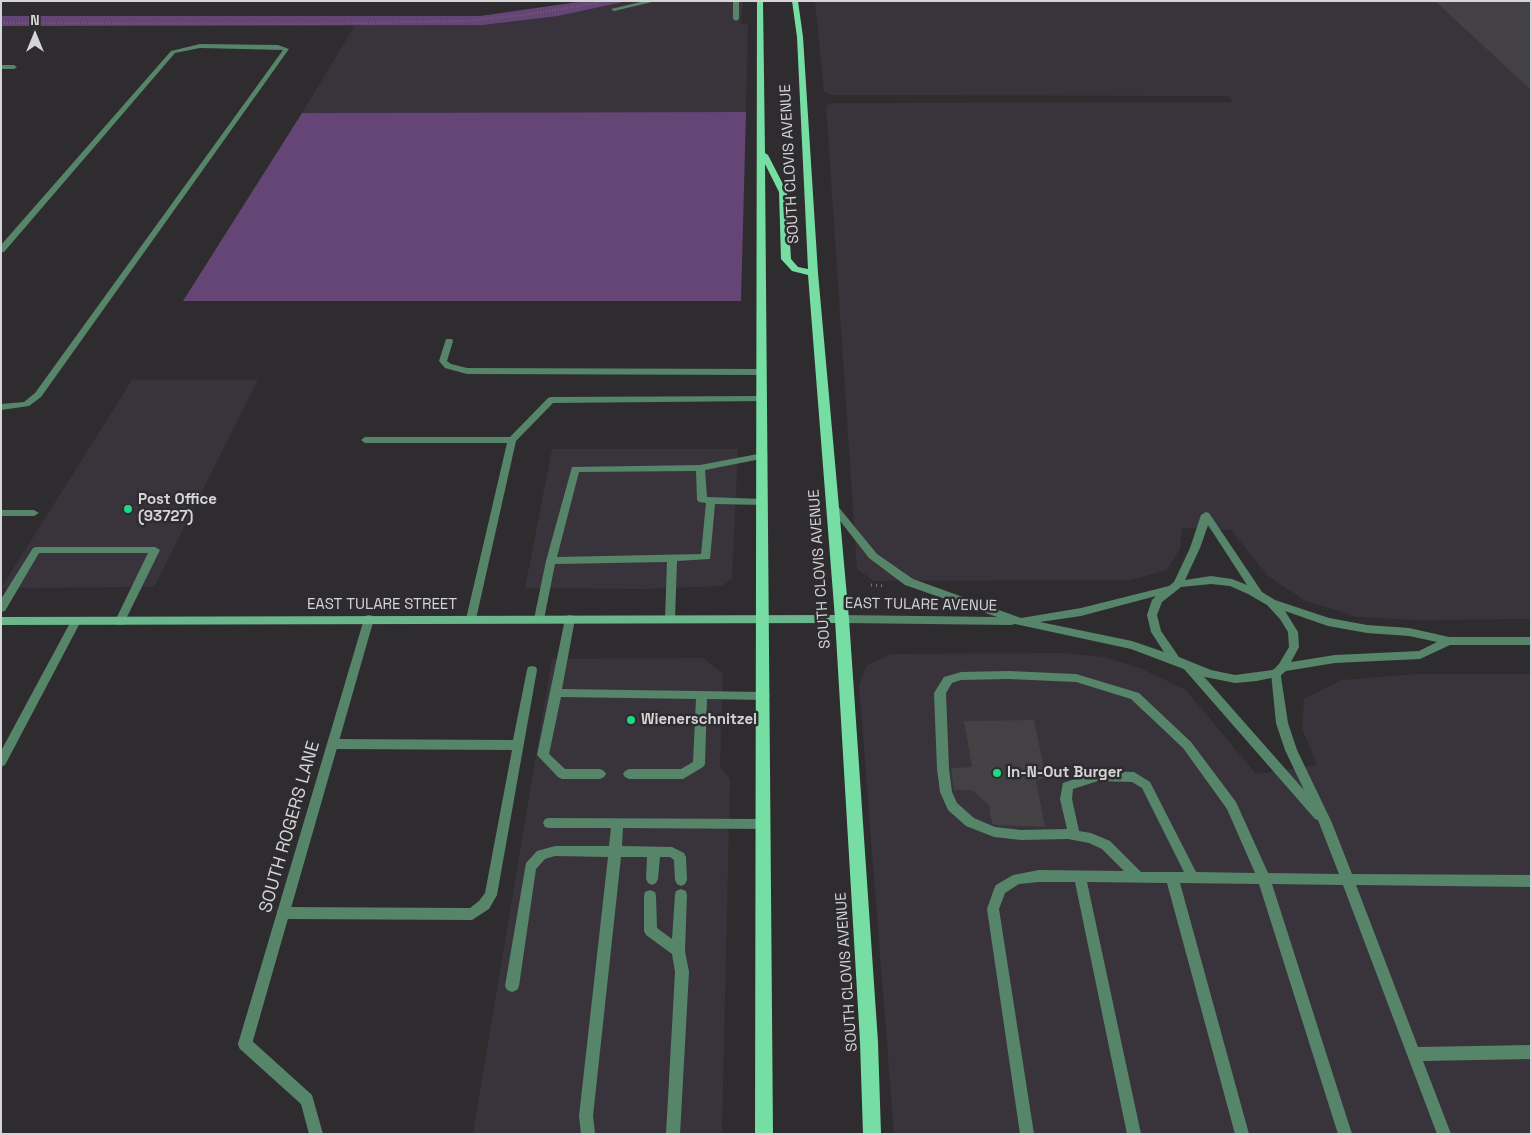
<!DOCTYPE html>
<html>
<head>
<meta charset="utf-8">
<style>
  body { margin:0 }
  #map { position:relative; width:1532px; height:1135px; overflow:hidden; background:#2e2c2f; font-family:"Space Grotesk",sans-serif }
  canvas { display:block }
  .frame { position:absolute; inset:0; border:2px solid #d5d4d6; pointer-events:none }
  .north { position:absolute; left:10px; top:10px; width:50px; height:50px; -webkit-text-stroke:4px #2e2c2f; paint-order:stroke; rotate:0deg; font-size:14px; font-weight:700; line-height:20px; text-align:center; color:#d5d4d6 }
  .north::after { content:''; display:block; margin:auto; width:18px; height:22px; background:#d5d4d6; clip-path:polygon(50% 0,100% 100%,50% 72%,0 100%) }
</style>
</head>
<body>
<div id="map">
<canvas width="1532" height="1135"></canvas>
<div class="frame"></div>
<div class="north">N</div>
</div>
<script>
const g = document.querySelector('canvas').getContext('2d');
g.lineJoin = 'round';
function paint(path, color) {
  g.fillStyle = color;
  g.fill(path, 'evenodd');
}
function shape(rows) {
  const path = new Path2D();
  for (const r of rows) {
    path.moveTo(r[0], r[1]);
    for (let i = 2; i < r.length; i += 2) path.lineTo(r[i], r[i + 1]);
  }
  return path;
}
function strokePath(path, color, width, dash) {
  g.strokeStyle = color;
  g.lineWidth = width;
  g.lineCap = dash ? 'butt' : 'round';
  g.setLineDash(dash || []);
  g.stroke(path);
}
function label(font, color, halo, rows, align = 'center') {
  g.font = font + ' "Space Grotesk",sans-serif';
  g.lineWidth = 5;
  g.setLineDash([]);
  g.textBaseline = 'middle';
  g.strokeStyle = halo;
  g.fillStyle = color;
  for (const [text, x, y, turn = 0] of rows) {
    g.save();
    g.translate(x, y);
    g.rotate((+turn || 0) * Math.PI / 180);
    g.textAlign = isNaN(turn) ? turn : align;
    if (halo) g.strokeText(text, 0, 0);
    g.fillText(text, 0, 0);
    g.restore();
  }
}
const built = shape([
  [628,1,743,1,741,24,748,25,746,112,302,113,355,25,483,25,558,16],
  [815,1,1531,1,1531,619,1416,620,1357,617,1304,600,1268,576,1231,530,1182,528,1180,549,1167,570,1130,580,874,581,857,569,826,106,832,103,1233,102,1228,96,830,95,824,91],
  [132,380,258,380,154,587,1,588],
  [552,449,738,449,732,579,722,586,647,589,525,588],
  [1063,653,1105,657,1142,669,1186,690,1256,774,1317,765,1302,728,1304,699,1342,680,1418,674,1531,674,1531,1134,894,1134,859,685,866,666,891,654],
  [703,658,723,674,720,767,730,779,722,1134,473,1134,552,659]
]);
const green = shape([
  [585,1,628,1,558,16,483,25,1,26,1,16,480,16],
  [746,112,741,301,183,301,302,113]
]);
const building = shape([
  [1435,1,1531,1,1531,90],
  [1034,720,1046,778,1036,780,1045,827,995,825,992,824,989,805,972,790,954,790,951,768,972,767,964,721]
]);
const pathFar1 = shape([
  [1,23,314,24,463,21,525,15,602,2]
]);
const path = shape([
  [871,585,885,586]
]);
const service = shape([
  [645,1,656,1,614,11,611,9,645,1],
  [733,1,739,1,739,19,736,21,733,19,733,1],
  [200,44,278,45,289,49,41,397,29,406,1,410,1,404,24,402,35,393,283,50,200,48,175,53,4,252,1,252,1,245,171,51,200,44],
  [446,339,452,339,453,341,447,361,451,364,467,368,763,369,767,372,763,375,467,374,445,368,439,361,446,339],
  [763,396,766,397,767,399,766,401,553,403,516,441,476,619,475,622,471,623,467,622,466,619,507,443,365,443,361,440,365,437,510,437,548,398,551,397,763,396],
  [763,453,768,456,766,458,705,470,707,497,763,499,768,502,763,505,715,504,710,559,677,561,675,619,674,622,670,623,666,622,665,619,667,562,555,564,544,619,543,622,539,623,535,622,534,619,546,561,572,467,700,465,763,453],
  [696,471,697,500,699,502,706,503,701,554,557,557,579,472,696,471],
  [1,510,34,510,39,513,34,516,1,516,1,510],
  [36,547,155,547,160,550,125,621,124,624,120,625,116,624,115,621,148,553,39,553,5,611,1,612,1,599,33,548,36,547],
  [570,615,574,616,575,619,562,689,764,692,768,693,770,696,768,699,764,700,707,699,705,764,703,767,683,779,629,779,625,777,623,774,625,771,629,769,681,769,693,762,696,699,561,697,549,754,565,769,600,769,604,771,606,774,604,777,600,779,562,779,558,777,537,755,565,619,566,616,570,615],
  [76,617,80,618,81,621,5,765,1,767,1,751,71,621,72,618,76,617],
  [1188,662,1192,663,1304,790,1285,750,1276,723,1271,673,1272,670,1276,669,1280,670,1288,723,1297,750,1332,823,1352,874,1531,875,1531,887,1356,885,1418,1047,1531,1045,1531,1059,1423,1061,1451,1134,1437,1134,1343,885,1272,884,1352,1134,1338,1134,1259,884,1180,883,1249,1134,1235,1134,1167,883,1087,882,1141,1134,1127,1134,1075,882,1039,882,1019,884,1005,893,999,909,1034,1134,1020,1134,987,909,994,889,996,885,1013,875,1039,870,1124,871,1102,849,1089,843,1068,839,1021,840,994,837,966,826,948,810,940,792,937,769,934,693,944,677,961,672,1009,671,1076,674,1139,693,1191,742,1236,802,1268,873,1339,874,1318,820,1315,819,1184,669,1183,666,1184,663,1188,662],
  [1009,679,1076,682,1131,699,1183,748,1227,809,1255,873,1196,872,1150,782,1134,772,1098,771,1063,783,1060,799,1067,829,1021,830,995,827,974,818,957,803,952,792,949,769,946,693,952,683,961,680,1009,679],
  [1098,781,1132,782,1142,788,1184,872,1141,872,1110,841,1091,833,1079,831,1072,799,1073,789,1098,781],
  [532,666,536,667,537,670,497,895,489,909,472,920,283,919,278,917,277,913,278,909,283,907,470,908,479,901,485,893,512,750,333,749,329,747,327,744,329,741,333,739,513,740,527,670,528,667,532,666],
  [549,818,764,819,768,820,770,824,768,828,764,829,623,828,622,846,672,847,684,853,686,857,687,880,685,884,681,886,677,884,675,880,674,860,670,857,660,857,658,879,656,883,652,885,648,883,646,879,647,857,621,857,593,1116,595,1134,581,1134,579,1116,608,857,555,856,545,859,536,869,519,986,517,990,512,992,507,990,505,986,526,863,537,851,555,846,609,846,611,828,549,828,545,827,543,823,545,819,549,818],
  [681,889,686,891,687,895,685,951,689,972,680,1134,666,1134,675,972,672,954,646,935,644,931,644,896,645,892,650,890,655,892,656,896,657,928,672,939,675,895,676,891,681,889],
  [245,1037,250,1039,312,1095,323,1134,309,1134,301,1104,240,1049,238,1044,240,1039,245,1037]
]);
const minor = shape([
  [1,65,14,65,17,67,14,69,1,69,1,65],
  [369,615,373,616,374,619,252,1044,250,1049,245,1051,240,1049,238,1044,364,619,365,616,369,615]
]);
const tertiary = shape([
  [833,503,836,504,877,554,913,579,1021,618,1081,608,1169,586,1174,582,1190,548,1201,515,1206,512,1209,513,1262,592,1275,600,1329,618,1367,625,1409,628,1449,637,1531,637,1531,645,1450,645,1420,659,1335,663,1286,671,1280,676,1257,681,1235,683,1205,677,1131,649,1015,624,1011,625,842,623,838,622,837,619,838,616,842,615,997,617,905,585,869,558,830,508,828,506,830,504,833,503],
  [1208,525,1247,585,1232,579,1211,576,1185,580,1200,548,1208,525],
  [1211,584,1230,586,1248,594,1267,605,1280,619,1288,632,1289,647,1279,664,1273,670,1235,675,1211,670,1179,657,1161,631,1157,615,1162,602,1181,587,1211,584],
  [1156,596,1152,600,1147,615,1151,632,1164,652,1132,641,1040,622,1081,616,1156,596],
  [1285,611,1328,626,1367,633,1409,636,1437,642,1419,651,1335,655,1291,662,1299,647,1298,632,1285,611]
]);
const secondary = shape([
  [842,615,846,616,847,619,846,622,842,623,1,625,1,617,842,615]
]);
const primary = shape([
  [757,1,763,1,765,153,768,155,787,192,791,259,798,267,808,269,797,37,792,1,798,1,803,37,818,273,849,619,878,1042,881,1134,863,1134,860,1042,835,619,808,275,792,271,781,259,779,192,765,164,773,1134,755,1134,757,1]
]);
const markers = [
  [128,509,5,"#1cd988"],
  [631,720,5,"#1cd988"],
  [997,773,5,"#1cd988"]
];
const streetNames = [
  ["SOUTH CLOVIS AVENUE",790,164,-93],
  ["SOUTH CLOVIS AVENUE",820,569,-94],
  ["EAST TULARE STREET",382,605],
  ["EAST TULARE AVENUE",921,605,1],
  ["SOUTH CLOVIS AVENUE",847,972,-94]
];
const poiNames = [
  ["Post Office",138,500],
  ["(93727)",138,517],
  ["Wienerschnitzel",641,720],
  ["In-N-Out Burger",1007,773]
];
const nearStreetnames = [
  ["SOUTH ROGERS LANE",290,827,-74]
];
paint(built, '#39343c');
paint(green, '#654575');
paint(building, '#434144');
strokePath(pathFar1, '#7b797c', 2, [0.5, 2.5]);
strokePath(path, '#7b797c', 3, [1, 4]);
paint(service, '#568569');
paint(minor, '#568569');
paint(tertiary, '#568569');
paint(secondary, '#69b78a');
paint(primary, '#76dda3');
for (const [x, y, r, color] of markers) {
  const dot = new Path2D();
  dot.arc(x, y, r, 0, 2 * Math.PI);
  g.fillStyle = color;
  g.fill(dot);
  strokePath(dot, '#2e2c2f', 2);
}
label('15px', '#d5d4d6', '#2e2c2f', streetNames);
label('bold 15px', '#d5d4d6', '#2e2c2f', poiNames, 'left');
label('18px', '#d5d4d6', '#2e2c2f', nearStreetnames);
</script>
</body>
</html>
